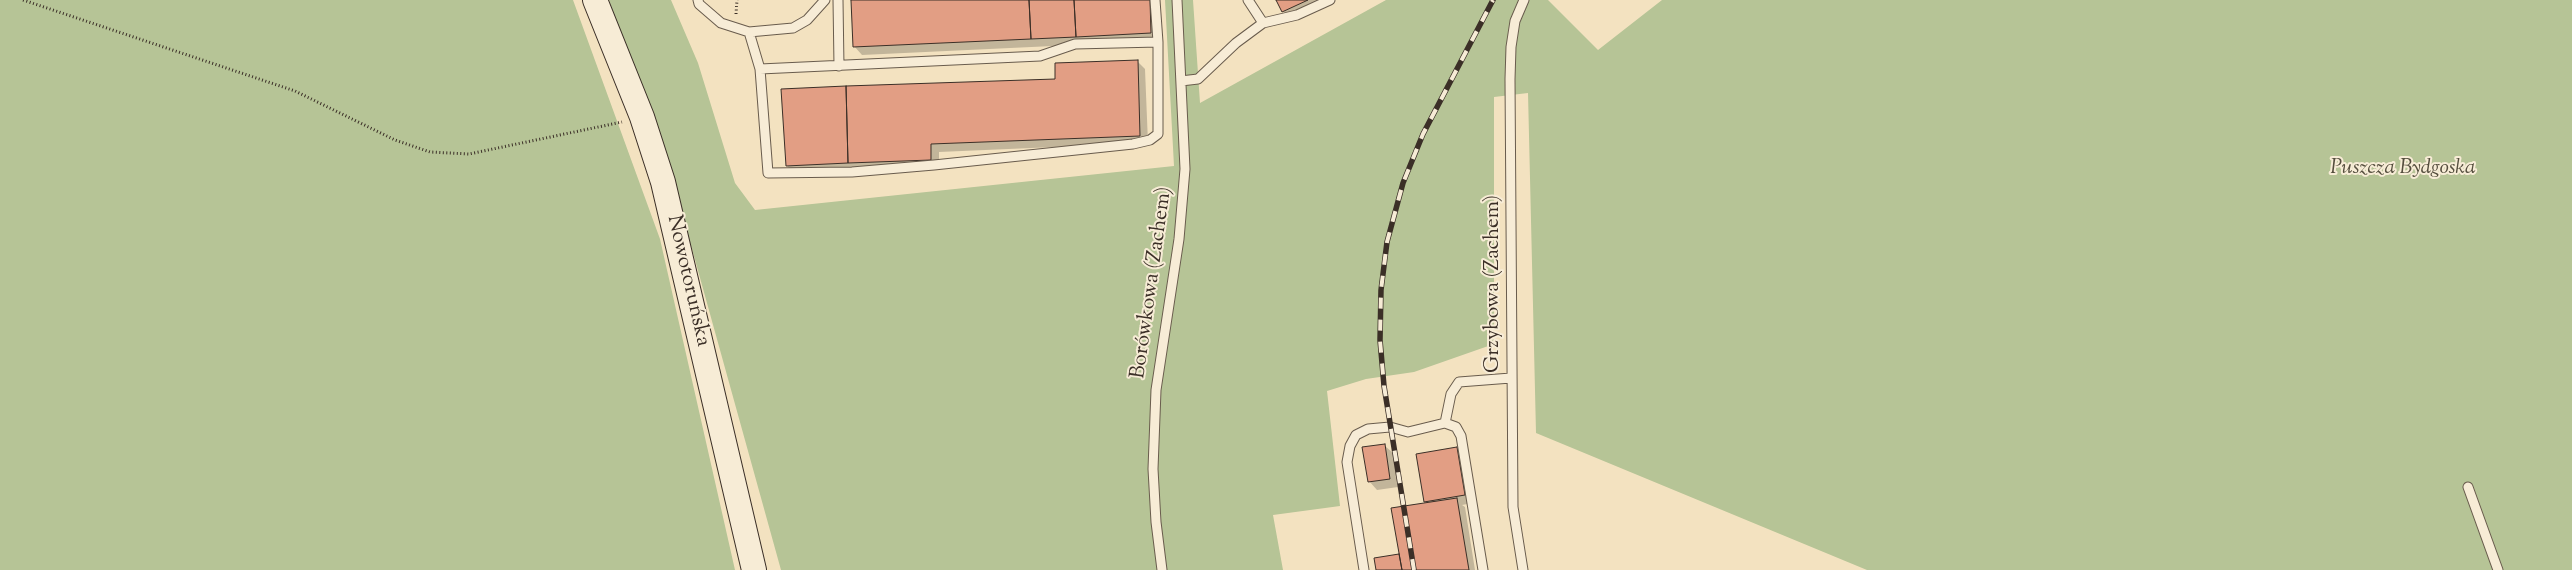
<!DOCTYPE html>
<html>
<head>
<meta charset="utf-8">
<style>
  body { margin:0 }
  canvas { display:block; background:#f3e2c0 }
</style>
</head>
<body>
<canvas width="2572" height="570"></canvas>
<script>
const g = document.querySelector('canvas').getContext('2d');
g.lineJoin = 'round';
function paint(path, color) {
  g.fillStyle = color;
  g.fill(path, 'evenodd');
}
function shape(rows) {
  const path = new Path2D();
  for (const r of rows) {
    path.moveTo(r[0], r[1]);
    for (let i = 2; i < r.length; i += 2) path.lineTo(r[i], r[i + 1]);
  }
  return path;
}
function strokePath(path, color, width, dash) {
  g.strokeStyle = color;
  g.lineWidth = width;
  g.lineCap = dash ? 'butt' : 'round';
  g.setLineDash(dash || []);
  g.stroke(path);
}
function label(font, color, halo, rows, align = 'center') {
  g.font = font + ' "Sorts Mill Goudy",serif';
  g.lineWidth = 4;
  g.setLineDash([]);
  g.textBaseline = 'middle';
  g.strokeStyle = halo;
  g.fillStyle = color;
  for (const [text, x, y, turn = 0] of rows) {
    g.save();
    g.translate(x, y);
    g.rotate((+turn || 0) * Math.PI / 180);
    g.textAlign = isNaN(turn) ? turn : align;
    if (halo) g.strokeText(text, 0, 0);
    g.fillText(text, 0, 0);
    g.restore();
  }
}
const green = shape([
  [0,0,573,0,660,239,735,570,0,570],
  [609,0,671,0,698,63,735,183,755,210,1174,166,1165,0,1193,0,1200,103,1386,0,1548,0,1598,50,1662,0,2572,0,2572,570,1867,570,1536,433,1528,93,1494,97,1494,344,1414,372,1366,379,1327,391,1340,506,1273,515,1283,570,781,570,692,249]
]);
const shadow = shape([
  [852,0,1157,0,1159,41,862,55,854,46],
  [1278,0,1334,0,1291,19,1283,11],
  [1137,61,1145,69,1148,143,939,152,939,168,795,174,787,166,1056,80],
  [1384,445,1393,453,1398,487,1377,490,1369,481],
  [1457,448,1465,457,1473,503,1462,505,1465,507,1475,570,1377,570,1375,559,1400,555,1427,504,1425,501]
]);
const building = shape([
  [851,0,1029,0,1031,39,853,47,851,0],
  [1029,0,1074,0,1076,37,1031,39,1029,0],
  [1074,0,1150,0,1151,33,1076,37,1074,0],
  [1276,0,1308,0,1282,12,1276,0],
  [1138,60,1140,136,931,144,931,160,848,163,846,86,1055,79,1055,63,1138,60],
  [846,86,848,163,786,166,781,89,846,86],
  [1385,444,1390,479,1368,482,1362,447,1385,444],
  [1457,447,1465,495,1424,502,1416,454,1457,447],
  [1457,498,1469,570,1402,570,1391,508,1457,498],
  [1399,554,1402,570,1376,570,1374,558,1399,554]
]);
const path = shape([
  [23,0,295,91,395,140,430,152,469,154,622,122],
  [736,14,737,0]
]);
const lane = shape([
  [698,0,699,4,721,23,749,32,760,69,768,173,852,172,934,165,1133,144,1150,140,1158,134,1158,42,1075,44,1040,56,760,69],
  [838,0,839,66],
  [1155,0,1158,42],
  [1248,0,1263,23],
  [749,32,793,28,807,20,825,0],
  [1181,81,1198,79,1236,43,1263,23,1297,15,1330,0],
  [1445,423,1451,394,1459,382,1511,378],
  [2468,487,2498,570],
  [1162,570,1156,522,1153,469,1156,390,1179,239,1185,169,1177,0],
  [1364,570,1347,462,1350,446,1356,435,1368,429,1390,427,1408,432,1445,423,1456,427,1461,436,1483,570],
  [1523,570,1513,507,1510,79,1511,47,1515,21,1524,0]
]);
const secondary = shape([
  [595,0,642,117,663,182,754,570]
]);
const rail = shape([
  [1414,570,1384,386,1380,340,1381,290,1387,242,1403,183,1423,134,1493,0]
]);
const parkNames = [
  ["Puszcza Bydgoska",2403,169]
];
const streetNames = [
  ["Nowotoruńska",687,281,77],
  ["Borówkowa (Zachem)",1153,283,-82],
  ["Grzybowa (Zachem)",1494,284,-90]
];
paint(green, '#b6c496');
paint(shadow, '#0003');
paint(building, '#e29e84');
strokePath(building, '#3b2f27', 1);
strokePath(lane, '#695c4d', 11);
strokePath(secondary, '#3b2f27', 26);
strokePath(path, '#3b2f27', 3, [1, 2.5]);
strokePath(lane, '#f7ecd6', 9);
strokePath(secondary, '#f7ecd6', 24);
strokePath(rail, '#3b2f27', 5.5);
strokePath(rail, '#f7ecd6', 4, [11]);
label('italic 21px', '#544d3d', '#f7ecd6', parkNames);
label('21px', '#3b2f27', '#f7ecd6', streetNames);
</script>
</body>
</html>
